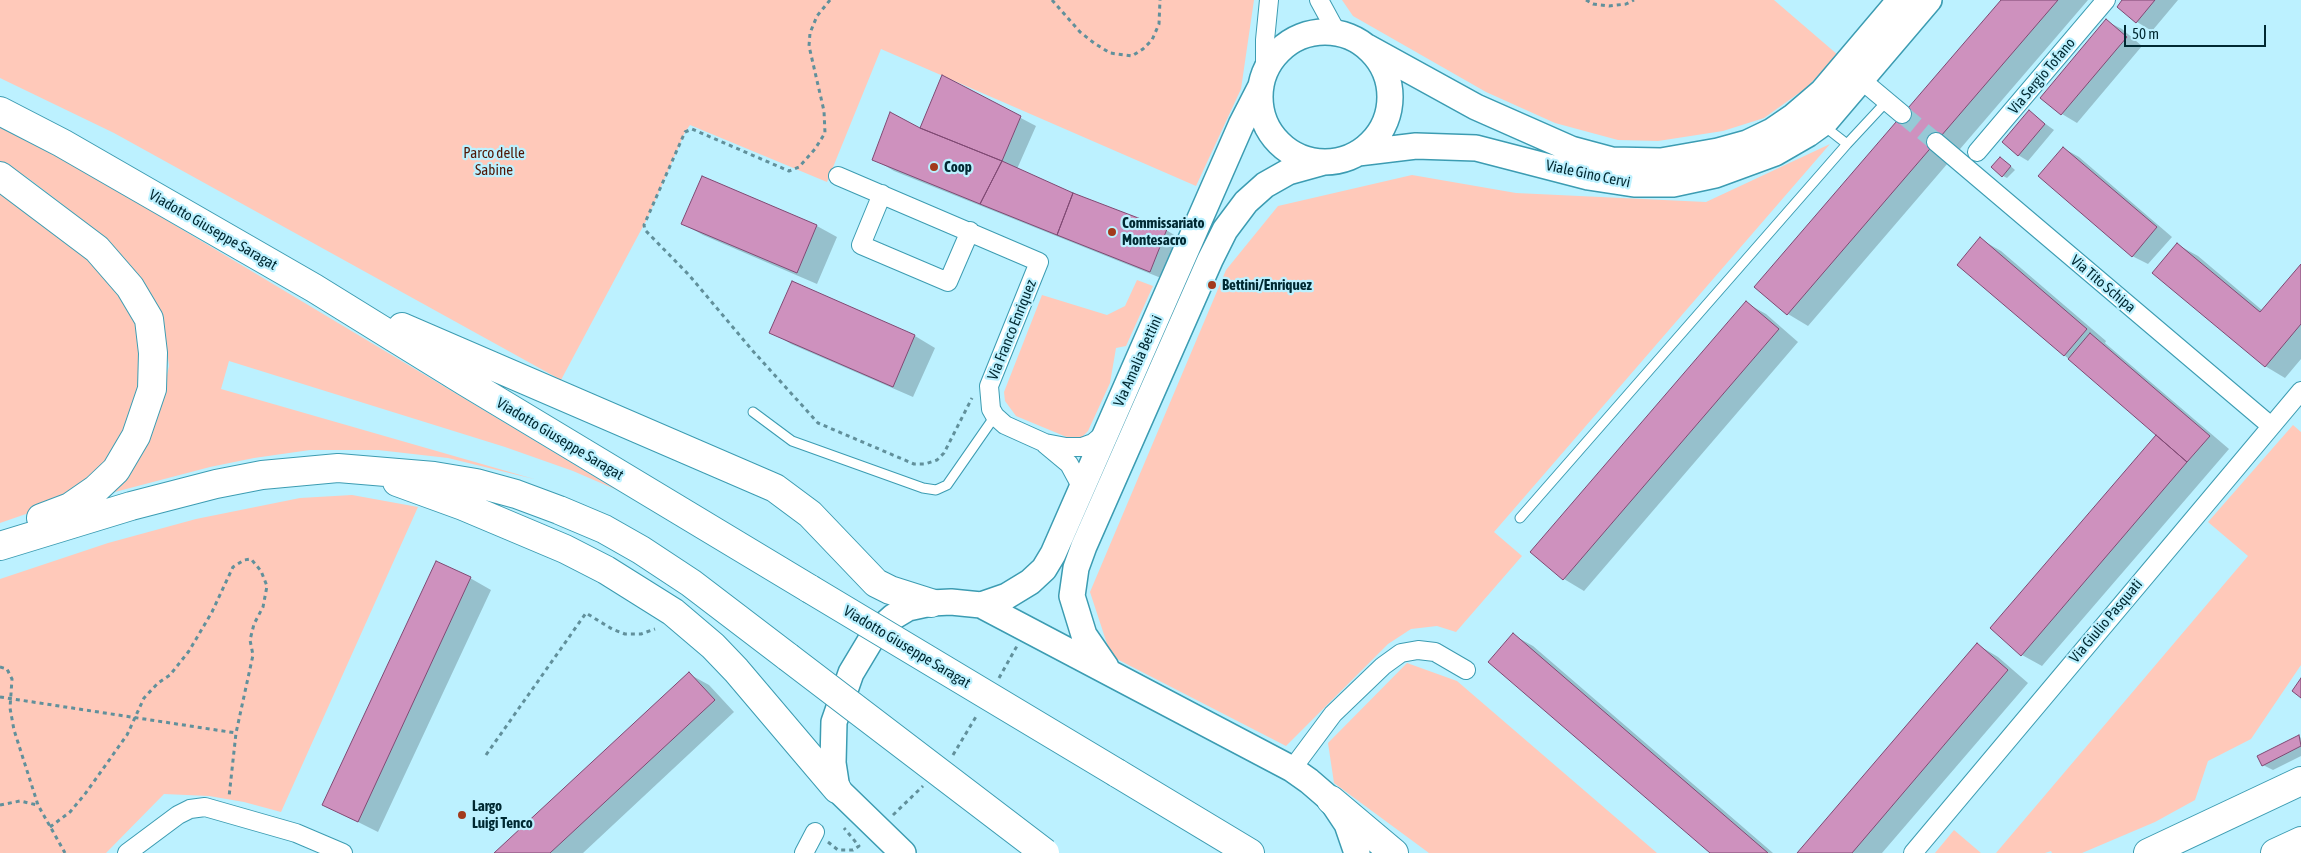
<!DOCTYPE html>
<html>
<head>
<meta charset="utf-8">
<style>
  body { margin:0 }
  #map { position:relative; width:2301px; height:853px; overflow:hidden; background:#bcf1ff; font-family:"Asap Condensed",sans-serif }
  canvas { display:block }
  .scale { position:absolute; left:2124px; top:25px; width:142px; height:22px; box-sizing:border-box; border:2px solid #002932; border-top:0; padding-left:6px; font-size:15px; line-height:18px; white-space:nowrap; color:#002932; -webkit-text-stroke:4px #bcf1ff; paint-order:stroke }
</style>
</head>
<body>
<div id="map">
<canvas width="2301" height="853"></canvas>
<div class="scale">50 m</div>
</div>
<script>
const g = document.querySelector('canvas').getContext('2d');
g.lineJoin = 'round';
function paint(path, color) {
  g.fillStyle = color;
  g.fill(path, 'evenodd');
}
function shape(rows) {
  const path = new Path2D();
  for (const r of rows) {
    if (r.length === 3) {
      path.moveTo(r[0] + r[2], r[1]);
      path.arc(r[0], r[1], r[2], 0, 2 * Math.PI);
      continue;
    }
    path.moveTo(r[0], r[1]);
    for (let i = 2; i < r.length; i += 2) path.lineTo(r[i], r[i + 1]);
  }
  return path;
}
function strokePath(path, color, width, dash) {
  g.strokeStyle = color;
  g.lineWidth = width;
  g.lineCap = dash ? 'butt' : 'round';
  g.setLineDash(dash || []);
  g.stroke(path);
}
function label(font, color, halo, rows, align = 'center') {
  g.font = font + ' "Asap Condensed",sans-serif';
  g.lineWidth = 4.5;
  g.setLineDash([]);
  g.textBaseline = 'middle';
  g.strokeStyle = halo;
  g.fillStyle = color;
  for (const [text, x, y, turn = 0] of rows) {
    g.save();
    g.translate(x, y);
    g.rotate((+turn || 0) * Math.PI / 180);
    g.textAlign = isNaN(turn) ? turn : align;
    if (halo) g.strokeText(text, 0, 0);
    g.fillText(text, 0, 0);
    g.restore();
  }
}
const green = shape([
  [0,0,1254,0,1241,89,1196,186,881,49,827,182,690,125,685,132,648,217,561,380,114,133,0,78],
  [1342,0,1774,0,1838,55,1806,88,1764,118,1723,131,1658,141,1618,140,1555,123,1486,92,1353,16],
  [0,126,61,157,617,490,573,471,505,447,229,361,221,389,534,479,448,458,378,450,310,450,254,458,210,467,111,493,144,448,158,417,169,366,164,326,113,248,76,215,28,178,0,161],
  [1830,144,1494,532,1522,556,1456,632,1437,626,1411,629,1388,644,1286,746,1111,656,1090,592,1226,270,1278,206,1412,175,1516,193,1706,202],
  [0,185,90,255,135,313,143,339,142,405,100,474,46,507,0,523],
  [1137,280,1153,286,1126,346,1116,348,1110,383,1088,431,1082,437,1069,438,1016,416,1005,401,1004,392,1042,295,1107,315,1125,306],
  [2293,425,2301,432,2301,665,2251,739,2208,761,2195,800,2155,822,2082,853,2052,853,2051,851,2045,853,1996,853,2248,556,2208,522],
  [352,495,418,507,281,812,244,802,209,796,164,794,106,853,0,853,0,579,108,543,196,519,300,498],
  [1407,663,1457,681,1657,853,1429,853,1334,783,1328,743],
  [1954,830,1981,853,1935,853]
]);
const shadow = shape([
  [2002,0,2088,0,1808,326,1788,314],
  [2124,0,2178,0,2152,31,2137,22,2119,6],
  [2106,21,2122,29,2142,46,2077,123,2062,114,2042,97],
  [943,77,1036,126,1017,169,1073,194,1166,230,1181,239,1166,280,894,171,874,159,921,129],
  [2029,112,2054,130,2028,161,2018,155],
  [2063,148,2079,157,2172,237,2148,264,2132,256],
  [2005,161,2015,170,2007,178,2003,176],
  [703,177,817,226,837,237,817,284,703,235,683,224],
  [1980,239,2001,251,2106,341,2105,343,2229,449,2042,666,2022,655,2157,435,2064,355],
  [2178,245,2198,256,2263,311,2301,266,2301,359,2285,378,2265,366],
  [792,283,915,336,935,348,913,397,791,344,771,332],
  [1746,303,1766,314,1798,342,1584,591,1564,579,1532,552],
  [470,578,491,590,378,832,324,805],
  [1513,635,1533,646,1773,853,1712,853],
  [1978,645,1998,657,2028,683,1882,853,1799,853],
  [689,674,709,685,734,712,583,853,496,853],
  [2299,736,2301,738,2301,756,2273,770,2263,765]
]);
const building = shape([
  [2001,0,2058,0,1787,315,1754,287,2001,0],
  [2122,0,2155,0,2136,23,2117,7,2122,0],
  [2106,19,2127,37,2061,115,2040,98,2106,19],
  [942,75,1021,116,1002,161,920,128,942,75],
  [2029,110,2045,124,2018,156,2002,142,2029,110],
  [890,112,920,128,1002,161,980,204,872,160,890,112],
  [2063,147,2157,227,2132,257,2038,176,2063,147],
  [2000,157,2011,166,2002,177,1991,167,2000,157],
  [1002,161,1073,193,1057,235,980,204,1002,161],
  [702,176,817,225,797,273,681,224,702,176],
  [1073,193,1167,229,1150,272,1057,235,1073,193],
  [1980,237,2087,329,2064,356,1957,265,1980,237],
  [2177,243,2260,312,2301,264,2301,324,2265,367,2152,273,2177,243],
  [792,281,915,335,893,387,769,333,792,281],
  [1746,301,1779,329,1563,580,1530,552,1746,301],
  [2090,333,2210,436,2187,462,2068,359,2090,333],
  [2156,435,2187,462,2021,656,1990,628,2156,435],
  [436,561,471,577,358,822,322,805,436,561],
  [1513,633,1768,853,1710,853,1488,662,1513,633],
  [1977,643,2008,670,1852,853,1797,853,1977,643],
  [689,672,715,700,550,853,494,853,689,672],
  [2301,678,2301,698,2292,691,2301,678],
  [2299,735,2301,746,2262,766,2257,756,2299,735]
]);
const streetTunnel = shape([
  [1902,114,1936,142]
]);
const path = shape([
  [830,0,817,16,810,33,809,46,824,111,825,133,815,149,799,167,789,171,692,129,685,132,644,225,645,230,689,275,752,350,818,423,914,464,925,464,937,460,944,453,972,398],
  [1052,0,1080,32,1094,43,1110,53,1132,56,1143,49,1152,40,1159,24,1160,0],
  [1586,0,1593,4,1609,6,1626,4,1634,0],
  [0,667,7,669,12,679,10,708,14,730,38,805,65,853],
  [999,678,1017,646],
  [0,697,236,733],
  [486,755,586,613,612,629,625,634,641,634,655,629],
  [953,755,977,715],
  [0,805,20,801,37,805],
  [893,815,923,786],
  [50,827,70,812,85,794,127,735,144,698,158,683,170,675,189,651,212,612,233,567,244,560,251,559,261,571,267,586,263,607,254,624,250,640,253,655,236,733,229,797],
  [828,842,838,850,853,850,859,846,844,828]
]);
const lane = shape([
  [1824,126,1847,144,1887,101],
  [753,412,792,441,923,488,936,490,947,485,995,416],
  [1520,518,1847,144]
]);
const street = shape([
  [1319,0,1337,33],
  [1265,73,1265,40,1269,0],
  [1853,73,1902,114],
  [1936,142,2271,426],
  [1977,152,2106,0],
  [838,176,1039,262,989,386,991,409,995,416,1005,425,1045,443,1066,447,1082,447,1093,443,1105,433],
  [882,194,861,245,948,282,970,231],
  [1045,444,1069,464,1082,488],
  [1292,769,1333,714,1383,666,1401,653,1418,650,1435,652,1466,670],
  [127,853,178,815,190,809,205,807,296,833,343,853],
  [804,853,815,832],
  [1913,853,2301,391]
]);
const secondary = shape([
  [1325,97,65],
  [1367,47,1476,107,1571,149,1612,160,1661,161,1718,151,1747,143,1772,131,1794,116,1822,92,1900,0],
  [1358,153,1416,146,1476,148,1588,177,1634,184,1673,184,1715,175,1775,153,1808,134,1826,121,1929,0],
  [981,605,1007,596,1030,582,1044,569,1053,554,1241,125,1261,86],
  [1106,667,1084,635,1072,596,1076,568,1084,546,1210,260,1225,230,1246,202,1265,185,1288,172,1324,162],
  [903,853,837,789,833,763,834,722,851,673,875,633,893,617,908,608,931,603,951,602,981,605,1292,769,1309,781,1331,800,1347,824,1357,853]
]);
const primary = shape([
  [0,111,62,143,314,288,466,382,810,589],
  [0,176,97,249,130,287,149,319,153,353,152,389,136,436,116,470,96,489,70,507,41,518],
  [402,327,775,488,810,514,876,583,890,590,931,603],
  [397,482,463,506,565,549,606,570,673,612,713,646,736,670,837,789],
  [0,546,131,506,216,484,262,475,338,468,434,476,476,483,516,494,559,510,604,529,641,550,691,583,788,657],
  [1117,773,1250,853],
  [1331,800,1394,853],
  [2148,853,2301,781],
  [2275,853,2301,841]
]);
const primaryBridge = shape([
  [810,589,1117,773],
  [788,657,1045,853]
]);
const markers = [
  [934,167,5,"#a23a1c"],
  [1112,232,5,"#a23a1c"],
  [1212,285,5,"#a23a1c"],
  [462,815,5,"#a23a1c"]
];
const streetNames = [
  ["Via Sergio Tofano",2042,76,-50],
  ["Viale Gino Cervi",1588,174,12],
  ["Viadotto Giuseppe Saragat",213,230,30],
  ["Via Tito Schipa",2103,284,40],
  ["Via Franco Enriquez",1012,330,-68],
  ["Via Amalia Bettini",1138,361,-66],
  ["Viadotto Giuseppe Saragat",560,439,31],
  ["Via Giulio Pasquati",2106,621,-50],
  ["Viadotto Giuseppe Saragat",907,647,31]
];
const parkNames = [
  ["Parco delle",494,153],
  ["Sabine",494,170]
];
const poiNames = [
  ["Coop",944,167],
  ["Commissariato",1122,223],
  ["Montesacro",1122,240],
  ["Bettini/Enriquez",1222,285],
  ["Largo",472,806],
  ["Luigi Tenco",472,823]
];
paint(green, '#ffc9ba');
paint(shadow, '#0003');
paint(building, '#ce91be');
strokePath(building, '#7f4973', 1);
strokePath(streetTunnel, '#96c9d6', 18, [18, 9]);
strokePath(lane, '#3c9cb2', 11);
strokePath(street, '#3c9cb2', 20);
strokePath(secondary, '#3c9cb2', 28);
strokePath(primary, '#3c9cb2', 30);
strokePath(path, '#61909b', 3, [4, 4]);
strokePath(lane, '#fff', 9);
strokePath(street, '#fff', 18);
strokePath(secondary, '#fff', 25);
strokePath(primary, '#fff', 28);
strokePath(primaryBridge, '#3c9cb2', 30, []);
strokePath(primaryBridge, '#fff', 28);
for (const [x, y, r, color] of markers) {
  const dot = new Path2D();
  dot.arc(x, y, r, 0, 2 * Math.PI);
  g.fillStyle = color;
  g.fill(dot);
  strokePath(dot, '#bcf1ff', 2);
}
label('15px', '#002932', '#bcf1ff', streetNames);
label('15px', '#511706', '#bcf1ff', parkNames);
label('bold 15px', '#002932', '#bcf1ff', poiNames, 'left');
</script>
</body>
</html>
